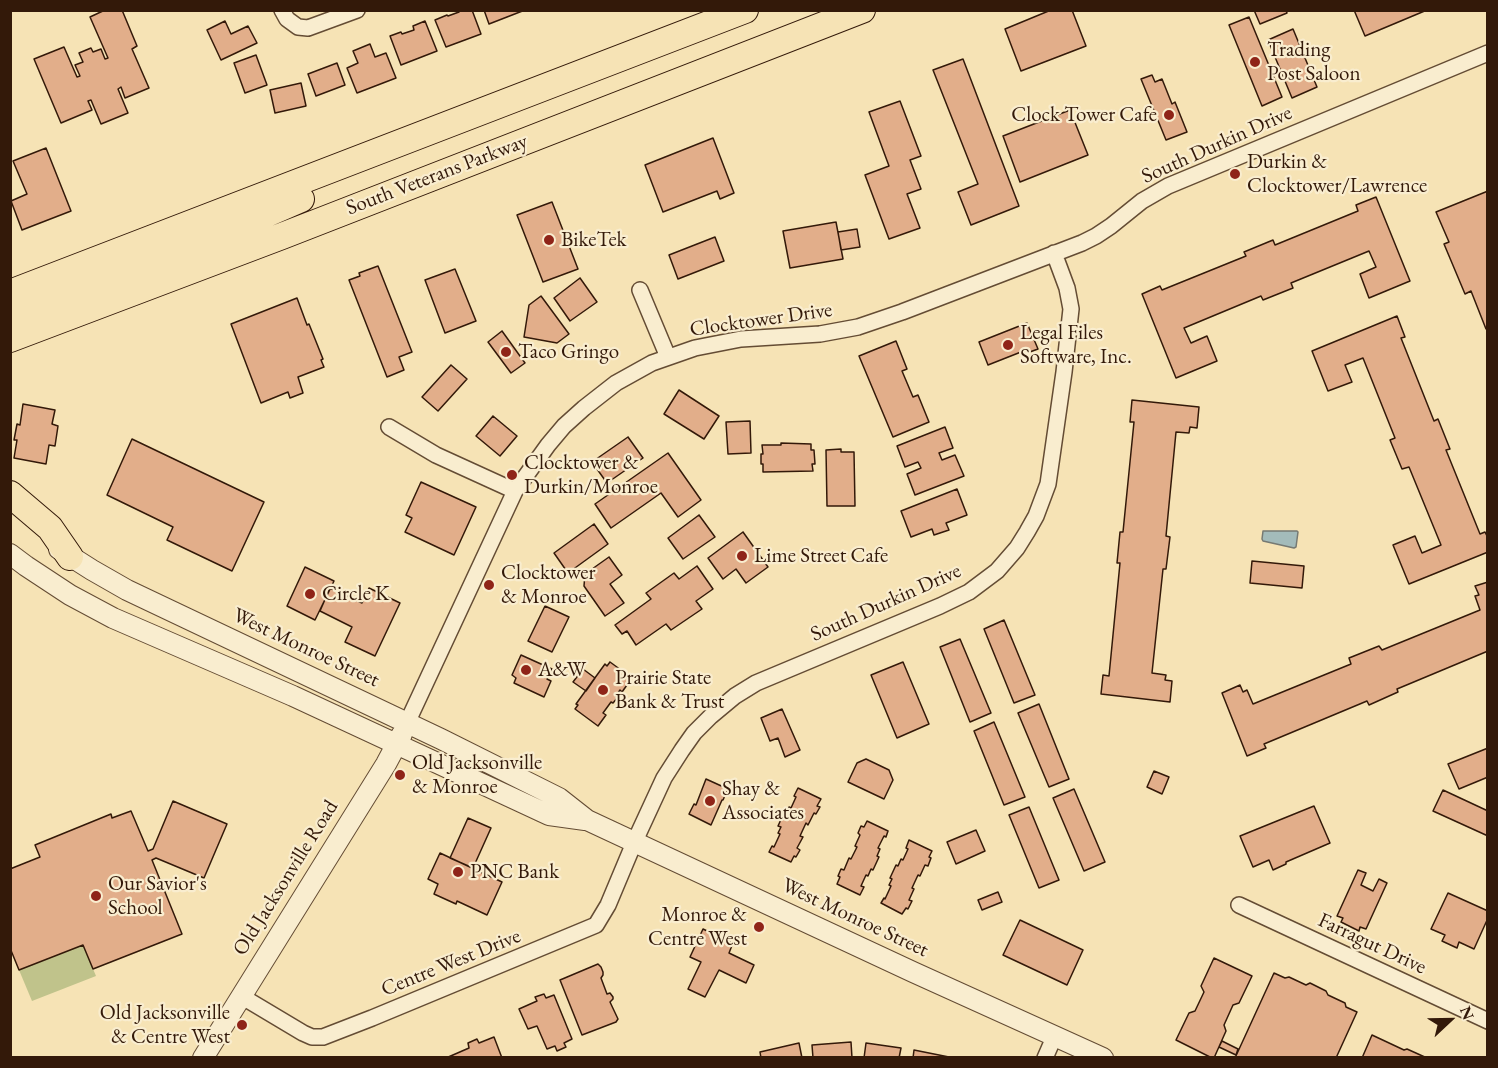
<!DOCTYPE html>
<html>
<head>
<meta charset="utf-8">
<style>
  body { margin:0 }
  #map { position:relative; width:1498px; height:1068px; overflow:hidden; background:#f6e3b5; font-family:"EB Garamond",serif }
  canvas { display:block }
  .frame { position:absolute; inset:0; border:12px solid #331909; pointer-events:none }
  .north { position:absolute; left:1420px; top:990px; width:60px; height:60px; -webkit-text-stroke:4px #f9edcf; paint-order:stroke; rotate:68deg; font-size:16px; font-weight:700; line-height:24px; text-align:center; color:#331909 }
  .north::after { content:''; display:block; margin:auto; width:21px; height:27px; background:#331909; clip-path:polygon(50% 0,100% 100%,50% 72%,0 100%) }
</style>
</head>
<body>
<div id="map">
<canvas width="1498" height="1068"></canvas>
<div class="frame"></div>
<div class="north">N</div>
</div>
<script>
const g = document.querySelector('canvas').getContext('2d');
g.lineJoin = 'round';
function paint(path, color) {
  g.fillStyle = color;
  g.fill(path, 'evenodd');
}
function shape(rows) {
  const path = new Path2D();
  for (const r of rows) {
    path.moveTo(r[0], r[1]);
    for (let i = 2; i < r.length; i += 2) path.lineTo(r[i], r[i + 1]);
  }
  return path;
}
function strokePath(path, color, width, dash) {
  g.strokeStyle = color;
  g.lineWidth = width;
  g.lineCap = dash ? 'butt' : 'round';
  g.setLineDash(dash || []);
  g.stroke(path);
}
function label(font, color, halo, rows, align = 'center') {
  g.font = font + ' "EB Garamond",serif';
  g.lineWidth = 4.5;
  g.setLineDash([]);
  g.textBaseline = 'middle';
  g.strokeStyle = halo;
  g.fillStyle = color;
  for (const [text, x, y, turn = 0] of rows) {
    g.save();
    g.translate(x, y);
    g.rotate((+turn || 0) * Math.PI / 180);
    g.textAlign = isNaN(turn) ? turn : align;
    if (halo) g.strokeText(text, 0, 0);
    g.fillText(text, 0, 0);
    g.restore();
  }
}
const green = shape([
  [83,945,96,976,32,1001,19,970]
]);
const water = shape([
  [1263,531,1297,531,1298,532,1296,547,1294,548,1263,541,1262,539,1263,531]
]);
const building = shape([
  [105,10,122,10,137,46,132,49,149,88,125,98,121,87,118,89,128,113,101,124,91,100,88,101,92,110,61,123,34,59,64,47,77,77,80,76,75,65,83,62,79,53,91,48,93,52,101,49,105,59,108,58,90,17,105,10],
  [459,10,472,10,481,34,446,47,435,20,447,15,448,16,459,12,459,10],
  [484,10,525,10,489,24,484,10],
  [1051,10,1072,10,1086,46,1021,71,1005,29,1051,10],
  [1254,10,1286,10,1287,13,1260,24,1254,10],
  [1354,10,1427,10,1365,36,1354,10],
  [1249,17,1282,97,1262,106,1229,25,1249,17],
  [225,21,231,34,248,26,257,43,221,60,207,30,225,21],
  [425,21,437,51,401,65,390,36,401,32,402,34,414,30,413,26,425,21],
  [1293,29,1317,87,1292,98,1268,40,1293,29],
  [370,44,375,57,386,53,396,78,357,93,347,68,358,63,353,51,370,44],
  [256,55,267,85,245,93,234,63,256,55],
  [963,59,1019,206,971,225,958,192,978,184,933,70,963,59],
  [337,63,345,85,316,96,308,74,337,63],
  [1152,75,1155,82,1162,79,1172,104,1175,102,1187,132,1166,140,1141,79,1152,75],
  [301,83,306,106,275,113,270,90,301,83],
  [900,101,921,156,910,160,921,189,907,194,920,228,889,239,865,175,889,166,869,112,900,101],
  [1070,110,1088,155,1020,182,1003,136,1070,110],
  [713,138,734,193,720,199,717,191,663,212,645,165,713,138],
  [46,148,71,211,22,230,11,201,27,194,13,161,46,148],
  [1488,191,1488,328,1486,329,1471,291,1465,294,1444,244,1449,242,1436,212,1488,191],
  [1376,197,1410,281,1369,298,1360,274,1376,267,1369,251,1291,283,1293,288,1263,300,1261,296,1184,328,1191,343,1207,336,1217,361,1176,378,1142,294,1160,286,1162,290,1246,256,1244,252,1273,240,1275,245,1358,211,1356,205,1376,197],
  [552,202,578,269,543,282,517,215,552,202],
  [836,222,843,259,790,268,783,231,836,222],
  [857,229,860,247,841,250,838,232,857,229],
  [715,237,724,261,678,279,669,255,715,237],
  [378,266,412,352,399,357,404,370,387,377,349,280,360,276,359,273,378,266],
  [455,269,476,321,445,333,425,280,455,269],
  [580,278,597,302,570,321,554,298,580,278],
  [541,296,569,334,557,343,524,337,529,305,541,296],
  [297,298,307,325,309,324,323,359,321,360,324,367,298,377,303,393,290,398,288,392,261,403,231,324,297,298],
  [1397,316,1405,337,1401,338,1434,421,1438,419,1450,449,1446,450,1480,534,1485,532,1488,538,1488,552,1409,584,1393,545,1415,536,1422,553,1441,545,1409,467,1402,469,1390,440,1395,438,1363,358,1345,365,1352,382,1328,391,1312,351,1397,316],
  [1027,323,1038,349,1027,353,1026,350,988,365,979,342,1027,323],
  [502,331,525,363,511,373,488,342,502,331],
  [896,341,907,369,902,371,913,397,918,395,929,422,893,437,859,356,896,341],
  [451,365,467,379,438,411,422,397,451,365],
  [679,390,719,416,704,439,664,414,679,390],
  [1132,400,1199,407,1197,428,1190,427,1189,433,1176,432,1166,536,1170,537,1166,569,1163,569,1152,673,1166,675,1165,680,1172,681,1170,702,1101,694,1103,675,1109,676,1120,563,1117,563,1120,532,1123,532,1134,422,1130,422,1132,400],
  [23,404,55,410,52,424,58,426,55,446,49,445,46,464,14,458,17,440,14,440,17,424,20,425,23,404],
  [493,416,517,436,500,456,476,436,493,416],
  [750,421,751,453,728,454,726,422,750,421],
  [945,427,953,448,939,453,942,460,955,455,964,476,915,495,907,474,921,468,918,462,905,467,897,446,945,427],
  [628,437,643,458,607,483,592,462,628,437],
  [132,439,264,502,232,571,167,540,173,527,107,495,132,439],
  [781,443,811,444,811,450,814,450,815,464,812,464,813,471,763,472,763,464,761,464,761,454,763,454,762,445,781,445,781,443],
  [841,449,841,452,854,452,855,506,827,506,826,450,841,449],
  [668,453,701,500,678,517,661,493,611,528,595,504,668,453],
  [421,482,476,507,454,555,405,532,412,518,406,515,421,482],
  [957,489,967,515,946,523,949,530,934,535,932,529,911,537,901,511,957,489],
  [699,515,715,537,683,559,668,538,699,515],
  [594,524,608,544,568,573,554,553,594,524],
  [743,532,768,567,746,583,736,569,723,579,708,558,743,532],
  [609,557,622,575,610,584,624,603,605,616,584,586,585,574,609,557],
  [1252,561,1304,566,1302,588,1250,583,1252,561],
  [697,566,713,589,696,601,702,609,671,630,666,624,636,645,627,631,622,634,615,625,651,599,646,593,674,573,679,579,697,566],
  [305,567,334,581,315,620,287,606,305,567],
  [1488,582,1488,651,1397,689,1398,692,1369,705,1367,701,1264,744,1266,748,1247,756,1222,693,1240,685,1243,692,1247,690,1253,704,1351,664,1349,658,1379,646,1382,650,1480,610,1475,596,1479,595,1475,586,1488,582],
  [330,588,362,603,369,588,400,603,375,656,345,642,352,627,320,611,330,588],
  [545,606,569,617,552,652,528,641,545,606],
  [1004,620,1035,695,1014,703,984,629,1004,620],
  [960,639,991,713,970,722,940,647,960,639],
  [521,655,552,669,547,679,551,681,544,697,514,683,516,678,512,675,521,655],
  [610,662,632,678,622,692,620,690,616,696,618,697,613,703,611,702,603,713,606,715,598,726,575,709,578,705,576,704,605,664,607,666,610,662],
  [903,662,929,724,897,738,871,675,903,662],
  [583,669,595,678,586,691,573,682,583,669],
  [1039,704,1069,779,1049,787,1018,713,1039,704],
  [782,709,800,750,785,757,778,738,770,741,761,718,782,709],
  [994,722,1025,797,1004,805,974,731,994,722],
  [1488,748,1488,777,1459,789,1448,764,1488,748],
  [866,759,889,770,893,780,884,799,848,782,857,763,866,759],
  [1154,771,1169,777,1162,794,1147,787,1154,771],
  [706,779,728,789,723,800,722,800,711,825,689,814,694,804,696,805,706,779],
  [798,788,821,799,817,806,820,807,816,814,814,813,808,825,806,823,800,836,803,837,797,848,800,850,796,857,794,856,791,862,769,852,772,846,774,847,780,834,778,833,781,827,778,826,784,813,786,814,789,807,791,808,796,797,794,796,798,788],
  [1074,789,1105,862,1084,871,1053,798,1074,789],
  [1443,790,1488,811,1488,836,1433,811,1443,790],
  [173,801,227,824,204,878,156,858,152,860,182,934,93,969,83,945,19,970,10,948,10,869,40,857,35,845,111,814,112,818,131,811,148,851,153,849,173,801],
  [1314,806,1330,843,1286,862,1286,864,1273,870,1269,860,1253,867,1240,836,1314,806],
  [1029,807,1059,880,1039,888,1009,815,1029,807],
  [468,818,491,828,473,868,450,858,468,818],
  [867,821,888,831,886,837,884,836,878,848,880,849,877,856,879,857,873,870,871,869,868,876,866,875,861,886,864,887,860,895,837,884,840,877,838,876,841,869,844,870,849,858,851,859,857,847,855,846,860,835,858,833,861,826,864,827,867,821],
  [976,830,985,851,956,864,947,842,976,830],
  [909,840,932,851,929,857,931,858,928,866,925,865,920,876,918,875,912,888,914,889,909,900,912,901,908,909,906,908,902,914,881,903,884,898,885,899,891,886,889,885,892,879,890,878,896,865,898,866,901,859,903,860,908,849,906,848,909,840],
  [440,853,502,882,487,915,457,901,456,904,434,894,438,884,428,879,440,853],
  [1358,870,1366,873,1361,885,1373,891,1379,879,1387,883,1366,929,1360,927,1359,931,1341,922,1343,918,1337,916,1358,870],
  [998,892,1002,902,982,910,978,900,998,892],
  [1448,893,1488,911,1488,918,1474,949,1459,942,1457,948,1442,941,1445,935,1431,929,1448,893],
  [1020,920,1083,950,1067,985,1003,955,1020,920],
  [703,929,733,943,729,953,754,965,746,983,719,970,705,997,688,989,701,962,690,957,703,929],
  [1214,958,1252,976,1239,1003,1233,1005,1224,1025,1226,1031,1214,1058,1212,1058,1176,1040,1189,1013,1195,1011,1204,992,1201,986,1214,958],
  [598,964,601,967,603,972,603,975,601,978,607,994,610,993,613,997,613,999,610,1002,618,1019,616,1022,582,1035,560,980,598,964],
  [1274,973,1285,978,1289,977,1306,985,1310,983,1326,991,1328,995,1345,1003,1346,1007,1357,1012,1336,1058,1235,1058,1274,973],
  [544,994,546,998,554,995,572,1039,564,1043,566,1047,557,1051,555,1046,547,1049,537,1026,528,1029,519,1009,537,1001,535,997,544,994],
  [1372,1035,1404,1050,1407,1049,1427,1058,1362,1058,1372,1035],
  [494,1037,502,1058,446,1058,469,1048,468,1043,477,1039,479,1043,494,1037],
  [1222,1041,1238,1049,1236,1055,1219,1047,1222,1041],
  [851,1042,852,1058,813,1058,812,1045,851,1042],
  [799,1043,802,1058,761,1058,760,1052,799,1043],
  [866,1043,901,1048,899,1058,864,1058,866,1043],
  [914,1050,949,1057,949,1058,913,1058,914,1050]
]);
const minor = shape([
  [282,10,287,19,298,27,308,28,357,10],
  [640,290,668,357],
  [389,427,436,455,515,491],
  [407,723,515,491,548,445,564,426,584,408,616,383,652,363,695,348,741,339,820,334,858,327,902,312,1082,243,1096,236,1111,226,1142,201,1168,186,1488,53],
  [1239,905,1488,1021],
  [241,996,303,1033,312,1037,323,1037,372,1018,596,925,608,905,634,843,664,778,682,750,694,733,711,716,735,696,756,683,940,606,969,592,997,571,1017,548,1027,532,1036,516,1048,484,1064,372,1071,309,1067,288,1054,253],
  [1045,1058,1055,1035]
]);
const tertiary = shape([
  [59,549,92,570,127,590,441,739,559,798,587,820,913,972,1103,1058],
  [10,554,26,566,70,595,113,618,293,696,549,815,585,820],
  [203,1058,386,764,402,734]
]);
const trunk = shape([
  [10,293,745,10],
  [10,316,181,251,301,199],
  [10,339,282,236,862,10],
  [10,494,50,528,70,557]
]);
const markers = [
  [1255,62,6,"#8f2418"],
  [1169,115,6,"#8f2418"],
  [1235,174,6,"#8f2418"],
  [549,240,6,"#8f2418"],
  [1008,345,6,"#8f2418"],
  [506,352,6,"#8f2418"],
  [512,475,6,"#8f2418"],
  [742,556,6,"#8f2418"],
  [489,585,6,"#8f2418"],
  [310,594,6,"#8f2418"],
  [526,670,6,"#8f2418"],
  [603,690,6,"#8f2418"],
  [400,775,6,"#8f2418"],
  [710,801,6,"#8f2418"],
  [458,872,6,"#8f2418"],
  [96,896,6,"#8f2418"],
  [759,927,6,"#8f2418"],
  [242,1025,6,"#8f2418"]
];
const poiNames = [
  ["Trading",1267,50],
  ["Post Saloon",1267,74],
  ["Clock Tower Cafe",1157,115,"right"],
  ["Durkin &",1247,162],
  ["Clocktower/Lawrence",1247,186],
  ["BikeTek",561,240],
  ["Legal Files",1020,333],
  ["Software, Inc.",1020,357],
  ["Taco Gringo",518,352],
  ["Clocktower &",524,463],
  ["Durkin/Monroe",524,487],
  ["Lime Street Cafe",754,556],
  ["Clocktower",501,573],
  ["& Monroe",501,597],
  ["Circle K",322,594],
  ["A&W",538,670],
  ["Prairie State",615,678],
  ["Bank & Trust",615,702],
  ["Old Jacksonville",412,763],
  ["& Monroe",412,787],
  ["Shay &",722,789],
  ["Associates",722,813],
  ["PNC Bank",470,872],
  ["Our Savior's",108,884],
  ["School",108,908],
  ["Monroe &",747,915,"right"],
  ["Centre West",747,939,"right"],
  ["Old Jacksonville",230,1013,"right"],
  ["& Centre West",230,1037,"right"]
];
const streetNames = [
  ["South Durkin Drive",1217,145,-24],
  ["South Veterans Parkway",437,175,-21],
  ["Clocktower Drive",761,320,-8],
  ["South Durkin Drive",886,603,-24],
  ["West Monroe Street",306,648,25],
  ["Old Jacksonville Road",286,878,-58],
  ["West Monroe Street",855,918,25],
  ["Farragut Drive",1372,944,25],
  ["Centre West Drive",451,963,-22]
];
paint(green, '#c0c38b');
paint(water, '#a3bbba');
strokePath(water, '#767a73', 1.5);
paint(building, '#e2ae8a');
strokePath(building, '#331909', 1.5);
strokePath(minor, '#644c34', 18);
strokePath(tertiary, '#644c34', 22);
strokePath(trunk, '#331909', 28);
strokePath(minor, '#f9edcf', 15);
strokePath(tertiary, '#f9edcf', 20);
strokePath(trunk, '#f6e3b5', 26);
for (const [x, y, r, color] of markers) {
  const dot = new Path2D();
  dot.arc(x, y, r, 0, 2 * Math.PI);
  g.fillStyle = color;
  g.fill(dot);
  strokePath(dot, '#f9edcf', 2);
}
label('21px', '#331909', '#f9edcf', poiNames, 'left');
label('21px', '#331909', '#f9edcf', streetNames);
</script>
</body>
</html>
